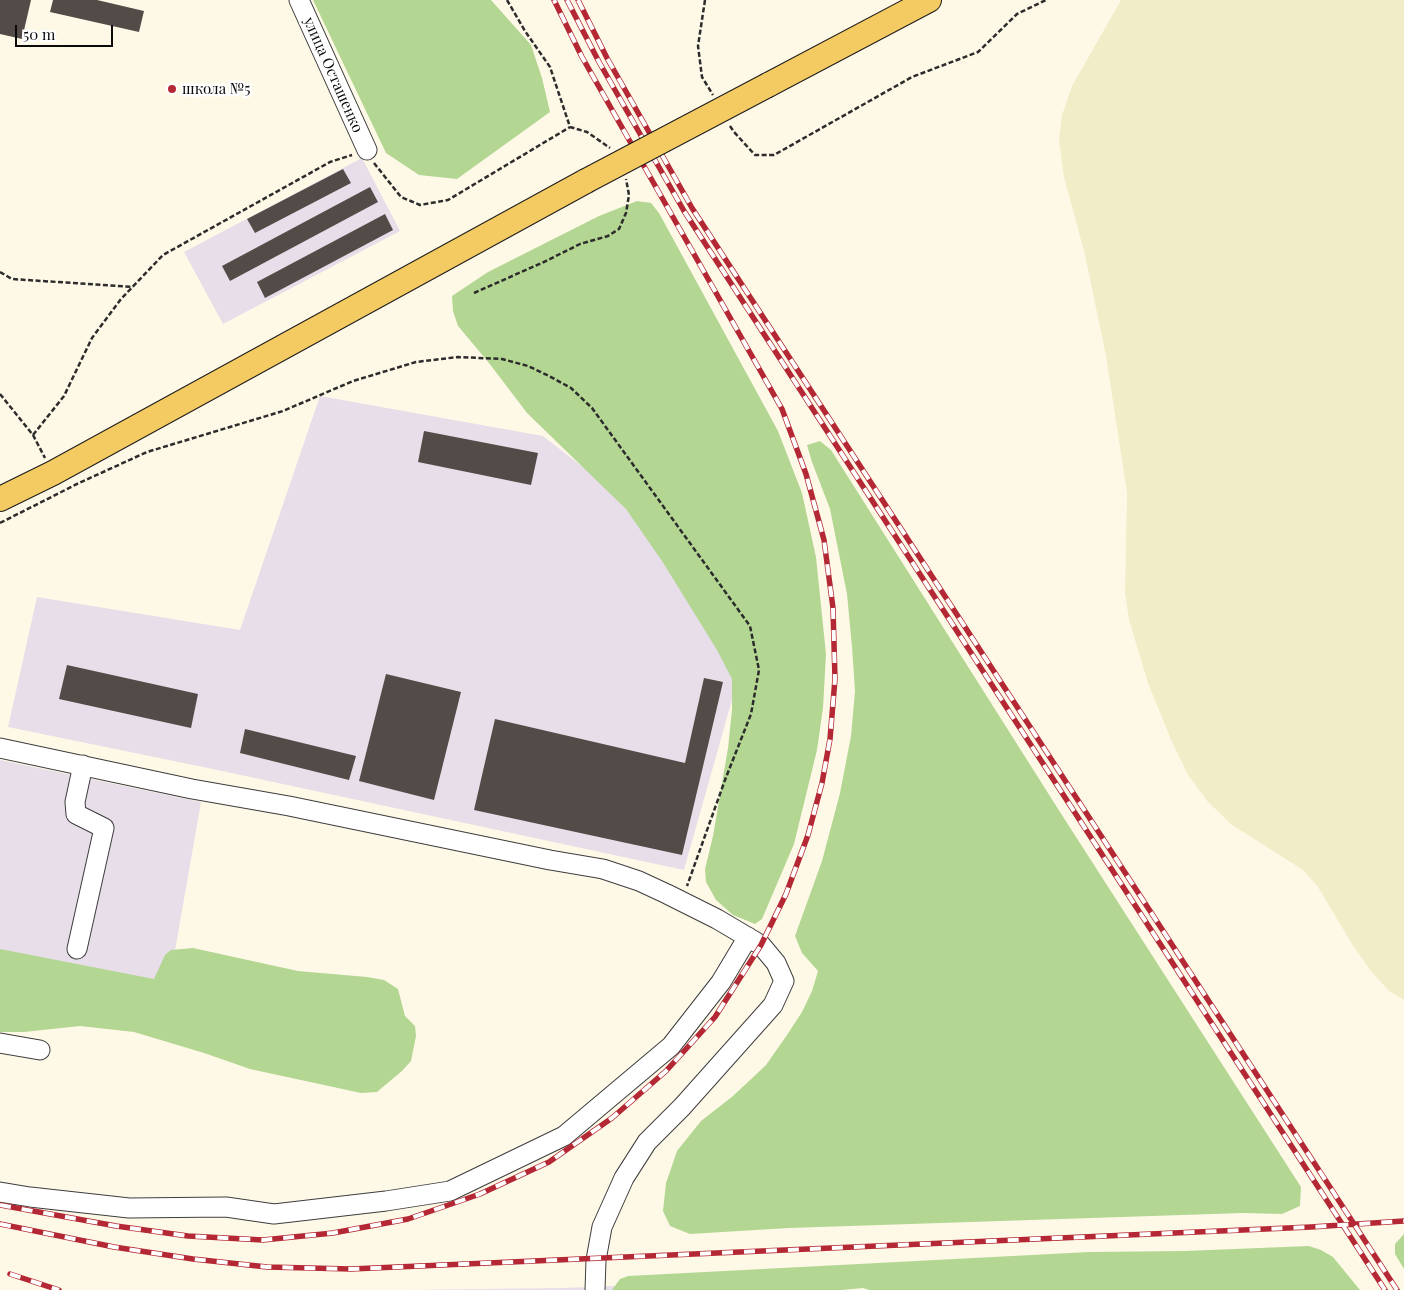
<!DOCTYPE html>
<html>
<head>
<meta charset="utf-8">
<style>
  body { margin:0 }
  #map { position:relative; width:1404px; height:1290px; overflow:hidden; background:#fef9e7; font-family:"Playfair Display",serif }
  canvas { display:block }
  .scale { position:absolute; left:15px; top:25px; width:98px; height:22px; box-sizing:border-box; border:2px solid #0a0a0a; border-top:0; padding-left:6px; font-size:15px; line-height:18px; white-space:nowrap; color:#0a0a0a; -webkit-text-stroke:4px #fff; paint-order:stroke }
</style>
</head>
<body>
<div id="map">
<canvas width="1404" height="1290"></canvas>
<div class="scale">50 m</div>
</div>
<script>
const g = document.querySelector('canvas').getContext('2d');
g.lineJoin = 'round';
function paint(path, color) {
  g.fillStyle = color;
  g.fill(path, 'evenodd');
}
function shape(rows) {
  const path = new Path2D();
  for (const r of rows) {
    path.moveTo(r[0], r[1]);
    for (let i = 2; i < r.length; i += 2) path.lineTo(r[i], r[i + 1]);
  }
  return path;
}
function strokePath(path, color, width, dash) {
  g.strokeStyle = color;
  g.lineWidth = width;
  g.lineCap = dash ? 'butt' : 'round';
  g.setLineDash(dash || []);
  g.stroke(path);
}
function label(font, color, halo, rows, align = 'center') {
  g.font = font + ' "Playfair Display",serif';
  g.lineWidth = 5;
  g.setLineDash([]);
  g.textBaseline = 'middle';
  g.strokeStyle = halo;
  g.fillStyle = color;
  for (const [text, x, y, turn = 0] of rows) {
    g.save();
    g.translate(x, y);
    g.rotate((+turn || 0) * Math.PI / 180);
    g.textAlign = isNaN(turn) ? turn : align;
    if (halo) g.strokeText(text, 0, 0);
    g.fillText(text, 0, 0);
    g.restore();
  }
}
const industrial = shape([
  [362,158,400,231,223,324,184,252],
  [320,396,543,436,646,516,737,682,684,870,208,768,8,727,37,597,240,630],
  [0,760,201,802,166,1002,0,967],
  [689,1283,721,1290,402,1290,563,1288]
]);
const farmland = shape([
  [1121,0,1404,0,1404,1000,1389,991,1370,970,1352,944,1318,887,1303,870,1232,825,1208,802,1188,775,1172,742,1148,683,1129,620,1125,593,1127,493,1106,356,1085,255,1064,177,1059,140,1062,115,1072,86]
]);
const forest = shape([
  [313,0,491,0,531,45,542,78,550,112,457,179,419,175,386,153],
  [637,201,651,203,659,213,778,431,802,493,816,557,826,654,823,708,817,750,794,844,762,919,755,924,733,915,716,900,706,882,705,869,713,836,728,748,732,710,732,679,717,650,662,561,626,509,527,413,489,363,458,326,453,311,452,296,488,272,599,216],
  [820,441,831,450,1060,812,1301,1187,1300,1206,1282,1214,1243,1213,789,1228,690,1234,670,1226,663,1211,666,1183,677,1151,701,1121,733,1096,766,1065,787,1035,802,1012,812,991,818,971,802,953,795,936,822,861,840,793,851,736,855,691,852,647,847,594,830,509,812,462,807,445],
  [193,948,298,971,367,977,384,980,398,989,405,1016,415,1026,416,1036,411,1061,402,1071,377,1092,361,1093,250,1069,204,1053,134,1032,80,1026,24,1032,0,1032,0,949,154,979,165,955,171,950],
  [1404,1234,1404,1269,1395,1254,1395,1244],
  [1309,1246,1321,1250,1333,1257,1360,1290,869,1290,863,1288,842,1290,612,1290,620,1279,628,1276,1089,1252,1185,1251]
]);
const building = shape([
  [0,0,31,0,22,39,0,34],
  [53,0,97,0,144,11,139,32,50,12],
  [343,169,351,183,255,233,247,219],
  [370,187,378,202,230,281,222,266],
  [385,214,393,230,265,298,257,282],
  [424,431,538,453,531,485,418,462],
  [67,665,198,694,191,728,59,699],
  [386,674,461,692,434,800,359,781],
  [704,678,723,682,682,855,474,810,495,719,685,763],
  [245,729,356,756,349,780,240,753]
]);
const path = shape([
  [507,0,525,31,550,67,570,127,587,132,610,148],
  [705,0,698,46,702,77,713,95],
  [730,126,734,132,755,155,774,155,912,77,978,52,1017,14,1046,0],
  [374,163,401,197,420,205,448,200,570,127],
  [0,272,12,279,133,287],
  [474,293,546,261,580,244,608,236,619,229,626,213,629,195,626,179],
  [0,394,33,435,45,458],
  [33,435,64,396,92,338,121,299,163,255,330,162,352,155],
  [0,523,79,483,147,452,283,411,353,381,416,362,458,357,502,359,528,366,549,376,571,388,592,408,750,626,759,670,751,714,725,780,687,886]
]);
const minor = shape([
  [299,0,367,150],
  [0,748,192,789,289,806,550,860,603,869,639,881,667,894,717,919,761,945,776,963,784,981,773,1005,682,1107,647,1142,624,1178,602,1227,596,1260,595,1290],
  [77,949,104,828,76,814,75,802,83,765],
  [0,1043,40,1050],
  [0,1192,30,1197,129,1208,226,1207,274,1214,386,1201,450,1191,564,1136,671,1046,721,982,748,937]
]);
const major = shape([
  [768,85,929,0],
  [0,499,53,473,586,181]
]);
const rail = shape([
  [567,0,599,62,684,211,1385,1290],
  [578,0,607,58,692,208,1397,1290],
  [0,1205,116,1226,188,1236,263,1240,333,1233,408,1219,480,1194,549,1162,612,1118,666,1071,715,1017,761,945,786,894,808,835,822,783,830,739,835,679,833,608,824,540,806,474,782,409,582,57,554,0],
  [0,1224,114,1247,193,1259,267,1267,351,1269,1311,1227,1404,1221],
  [10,1274,59,1290]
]);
const majorBridge = shape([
  [586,181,768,85]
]);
const markers = [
  [172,89,5,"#b42835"]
];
const streetNames = [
  ["улица Осташенко",333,75,66]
];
const poiNames = [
  ["школа №5",182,89]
];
paint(industrial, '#e7dee9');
paint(farmland, '#f2edc9');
paint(forest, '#b4d693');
paint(building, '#524b47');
strokePath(minor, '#3d3d3d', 21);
strokePath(major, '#1b1b1b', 26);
strokePath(path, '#2c2c2c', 2.5, [5, 2.5]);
strokePath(minor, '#fff', 19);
strokePath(major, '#f4ca62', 24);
strokePath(rail, '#b42835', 5.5);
strokePath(rail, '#fff', 4, [11]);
strokePath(majorBridge, '#1b1b1b', 26, []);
strokePath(majorBridge, '#f4ca62', 24);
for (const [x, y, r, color] of markers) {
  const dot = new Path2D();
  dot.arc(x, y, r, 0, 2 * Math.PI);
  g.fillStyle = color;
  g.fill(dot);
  strokePath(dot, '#fff', 2);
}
label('15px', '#0a0a0a', '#fff', streetNames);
label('15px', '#0a0a0a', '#fff', poiNames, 'left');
</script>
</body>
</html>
